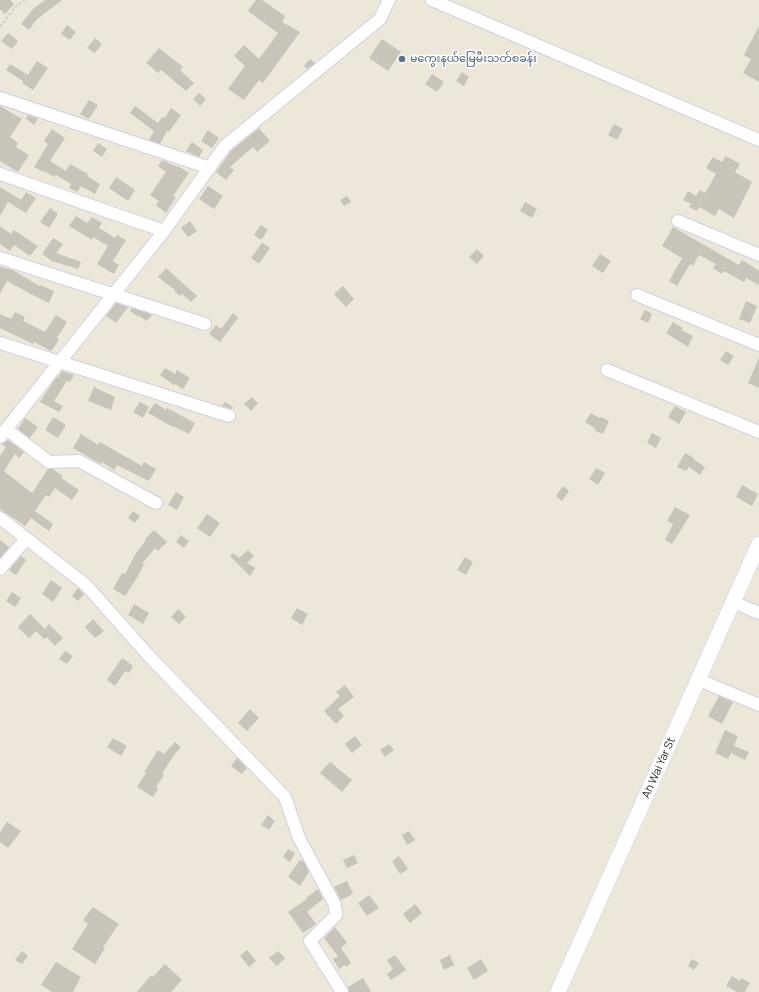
<!DOCTYPE html>
<html>
<head>
<meta charset="utf-8">
<style>
  body { margin:0 }
  canvas { display:block; background:#ede7d9 }
</style>
</head>
<body>
<canvas width="759" height="992"></canvas>
<script>
const g = document.querySelector('canvas').getContext('2d');
g.lineJoin = 'round';
function paint(path, color) {
  g.fillStyle = color;
  g.fill(path, 'evenodd');
}
function shape(rows) {
  const path = new Path2D();
  for (const r of rows) {
    path.moveTo(r[0], r[1]);
    for (let i = 2; i < r.length; i += 2) path.lineTo(r[i], r[i + 1]);
  }
  return path;
}
function strokePath(path, color, width, dash) {
  g.strokeStyle = color;
  g.lineWidth = width;
  g.lineCap = dash ? 'butt' : 'round';
  g.setLineDash(dash || []);
  g.stroke(path);
}
function label(font, color, halo, rows, align = 'center') {
  g.font = font + ' Manrope,"Noto Sans Myanmar",sans-serif';
  g.lineWidth = 3;
  g.setLineDash([]);
  g.textBaseline = 'middle';
  g.strokeStyle = halo;
  g.fillStyle = color;
  for (const [text, x, y, turn = 0] of rows) {
    g.save();
    g.translate(x, y);
    g.rotate((+turn || 0) * Math.PI / 180);
    g.textAlign = isNaN(turn) ? turn : align;
    if (halo) g.strokeText(text, 0, 0);
    g.fillText(text, 0, 0);
    g.restore();
  }
}
const building = shape([
  [0,0,10,0,14,4,5,14,0,9],
  [45,0,62,0,36,20,29,30,21,24,33,9],
  [256,0,262,0,285,16,282,22,300,32,263,83,259,80,244,100,228,89,245,66,234,56,244,45,259,59,278,33,248,11],
  [67,25,76,32,70,40,61,34],
  [759,26,759,82,743,73,751,59,744,55],
  [8,33,18,41,12,49,1,41],
  [95,38,102,44,95,53,87,48],
  [382,39,401,52,388,71,369,58],
  [159,48,183,67,180,70,194,83,186,91,161,70,158,73,146,63],
  [310,59,315,63,307,69,304,66],
  [37,61,48,68,33,90,22,83,23,81,6,70,10,64,28,75],
  [462,72,469,77,464,86,456,81],
  [432,74,444,82,437,92,425,84],
  [199,93,206,99,200,106,193,99],
  [89,100,98,105,89,119,80,114],
  [0,106,22,119,10,137,18,143,16,147,29,155,18,172,0,161],
  [135,106,158,123,162,117,165,118,171,108,181,115,169,132,167,131,160,144,149,140,154,131,130,113],
  [28,115,38,119,34,125,26,119],
  [614,124,623,129,617,140,608,135],
  [259,128,270,141,257,152,253,147,230,167,234,170,226,180,216,172,231,151],
  [52,129,65,138,50,161,66,171,70,164,88,174,87,176,100,184,95,194,81,186,77,192,69,188,71,184,56,175,54,177,44,171,43,172,34,167,48,144,44,141],
  [208,130,219,138,212,148,201,141],
  [192,142,203,150,199,157,186,151],
  [98,143,107,149,102,157,93,151],
  [726,156,740,164,735,172,752,182,734,218,719,209,715,216,699,207,697,211,689,207,691,204,683,200,688,191,696,196,700,190,705,193,716,174,706,168,713,157,722,162],
  [162,160,177,167,178,166,189,173,173,196,176,197,166,213,156,205,159,201,150,195,166,172,158,166],
  [116,177,135,190,128,201,109,188],
  [208,186,223,196,214,209,199,199],
  [0,187,21,200,26,192,36,198,26,213,8,202,0,216],
  [347,196,351,202,344,206,340,200],
  [525,202,537,209,532,218,520,211],
  [50,208,58,214,49,228,40,222],
  [76,216,87,223,92,217,102,223,99,228,115,238,117,235,126,240,113,261,119,265,114,274,97,264,108,246,93,237,92,240,69,226],
  [190,221,197,231,188,237,181,228],
  [261,225,268,230,261,240,254,235],
  [0,226,11,234,14,230,38,246,30,256,14,245,10,251,0,244],
  [673,227,739,265,742,260,753,267,759,271,759,285,746,278,744,282,724,271,722,274,713,268,716,264,699,255,693,266,690,264,677,286,669,281,682,258,662,246],
  [53,238,63,244,56,253,81,262,78,269,52,261,42,254],
  [262,243,270,248,259,264,251,258],
  [477,249,484,256,477,264,469,257],
  [600,254,611,261,603,273,592,266],
  [0,267,13,270,39,286,40,285,54,291,49,303,29,293,7,281,0,294],
  [166,268,197,296,191,302,182,294,180,296,174,291,175,290,158,277],
  [343,286,354,299,346,307,334,294],
  [746,301,757,306,750,323,739,319],
  [116,303,128,307,116,323,106,316],
  [132,308,151,314,152,315,147,321,139,316,138,317,130,311],
  [645,310,652,314,648,323,640,319],
  [15,312,25,317,23,321,45,332,56,315,67,322,57,338,59,340,51,351,34,342,33,344,0,328,0,314,11,319],
  [233,313,238,318,220,342,209,334,216,325,221,329],
  [673,322,683,328,681,330,693,336,688,347,666,333],
  [726,351,734,356,728,365,720,360],
  [759,358,759,388,748,383],
  [165,368,175,374,177,370,190,378,183,389,175,384,174,385,160,375],
  [62,371,74,375,70,382,67,381,54,401,63,406,59,412,40,402,51,385,57,377,58,378],
  [94,387,115,397,111,410,88,401],
  [252,397,258,403,251,411,244,404],
  [140,402,149,407,143,418,133,412],
  [225,402,233,407,232,409,222,406],
  [155,403,166,410,167,408,195,423,189,434,173,426,173,427,148,413],
  [675,406,686,412,679,424,668,417],
  [591,413,600,418,601,417,609,421,603,434,595,431,596,429,585,422],
  [53,417,66,425,58,438,45,430],
  [25,418,38,427,30,438,18,429],
  [652,433,661,438,656,448,647,443],
  [81,434,98,445,100,442,142,466,144,462,156,469,149,481,117,465,114,470,102,462,101,464,73,448],
  [8,440,24,452,19,458,15,454,4,471,32,493,48,469,53,469,63,476,61,478,79,490,72,500,55,488,49,497,46,495,35,511,53,524,49,531,31,518,25,526,0,509,0,456,6,447,2,444],
  [685,453,694,458,693,459,705,467,700,475,689,467,686,471,677,467],
  [596,468,605,473,598,485,589,479],
  [742,485,758,494,752,506,736,497],
  [563,486,569,491,562,501,556,496],
  [176,492,184,497,177,510,168,505],
  [675,507,690,515,672,544,665,540,673,524,667,521],
  [133,511,140,516,135,523,128,518],
  [207,514,220,523,210,537,197,528],
  [154,530,167,542,158,551,155,548,142,564,144,565,138,576,125,596,113,589,122,573,125,574,136,553,146,540,145,539],
  [181,535,189,541,184,548,176,542],
  [0,540,9,547,0,558],
  [248,550,254,556,247,563,255,568,250,576,230,556,233,553,239,558],
  [21,556,26,560,16,575,9,570],
  [465,557,473,562,466,575,457,570],
  [51,580,62,588,53,602,42,594],
  [78,588,84,594,78,601,72,596],
  [12,592,21,598,15,607,6,601],
  [134,604,149,613,143,624,128,615],
  [297,608,308,614,302,625,291,618],
  [178,609,186,617,179,624,171,617],
  [30,614,45,629,49,624,63,638,55,646,47,637,44,639,36,631,29,638,18,627],
  [93,619,104,631,95,638,85,627],
  [65,651,73,656,67,664,59,659],
  [122,658,133,666,129,673,125,671,115,686,107,680],
  [345,685,354,697,338,709,344,716,336,724,324,711,340,696,336,692],
  [719,696,733,702,722,724,708,716],
  [250,709,259,718,247,731,238,723],
  [725,730,738,736,734,746,749,752,745,760,731,753,728,759,715,753],
  [355,736,362,745,352,753,345,744],
  [113,738,127,746,121,756,107,747],
  [175,742,181,747,174,755,162,774,164,775,156,787,158,789,153,797,137,787,146,773,144,772,158,750,164,754],
  [389,744,394,750,385,757,380,750],
  [237,758,247,768,242,774,231,766],
  [330,762,352,780,342,792,320,773],
  [268,815,275,821,269,830,261,825],
  [7,822,21,831,8,848,0,842,0,832],
  [409,831,415,840,407,845,402,835],
  [288,849,295,853,290,862,283,857],
  [354,855,358,863,347,868,343,860],
  [399,856,408,869,400,874,392,861],
  [300,860,304,862,309,872,300,886,288,877],
  [347,881,353,894,341,900,334,887],
  [318,889,323,899,307,912,316,924,303,933,288,912,307,899,306,898],
  [369,895,379,908,367,916,358,903],
  [415,904,422,913,410,923,403,914],
  [93,907,119,924,103,947,105,948,95,964,72,949,88,924,83,920],
  [335,927,347,943,341,948,351,963,346,967,345,965,339,969,333,959,338,956,324,938],
  [247,950,256,961,249,967,240,956],
  [22,951,28,956,22,964,15,960],
  [278,951,285,958,277,966,269,958],
  [395,955,406,970,391,980,387,974,393,969,387,960],
  [450,955,454,965,444,970,440,960],
  [481,959,488,971,474,980,467,968],
  [692,959,699,963,694,970,688,966],
  [56,962,81,977,73,992,52,992,41,985],
  [165,964,182,980,171,992,137,992,151,975,153,977],
  [732,976,740,981,741,978,750,983,745,992,737,992,726,986],
  [363,978,371,992,349,992,348,987]
]);
const path = shape([
  [0,27,16,6,25,0]
]);
const minor = shape([
  [432,0,759,140],
  [0,98,210,168],
  [0,174,164,231],
  [678,221,759,255],
  [0,258,205,324],
  [637,295,759,345],
  [0,343,229,416],
  [607,370,759,432],
  [6,429,49,462,79,461,156,503],
  [0,437,164,231,225,146,380,19,389,0],
  [0,518,86,585,148,655,285,797,299,838,335,905,336,915,310,941,342,992],
  [0,569,26,539],
  [733,602,759,613],
  [699,680,759,705]
]);
const tertiary = shape([
  [558,992,759,544]
]);
const markers = [
  [402,59,4,"#5c6f8a"]
];
const serviceNames = [
  ["မကွေးနယ်မြေမီးသတ်စခန်း",410,59]
];
const streetNames = [
  ["Ah Wai Yar St",659,768,-66]
];
paint(building, '#c8c4b9');
strokePath(minor, '#ced0e4', 14);
strokePath(tertiary, '#ced0e4', 16);
strokePath(path, '#ccc', 2, [3, 2]);
strokePath(minor, '#fff', 12);
strokePath(tertiary, '#fff', 15);
for (const [x, y, r, color] of markers) {
  const dot = new Path2D();
  dot.arc(x, y, r, 0, 2 * Math.PI);
  g.fillStyle = color;
  g.fill(dot);
  strokePath(dot, '#fff', 1.5);
}
label('11px', '#4e5e75', '#fff', serviceNames, 'left');
label('11px', '#292929', '#fff', streetNames);
</script>
</body>
</html>
